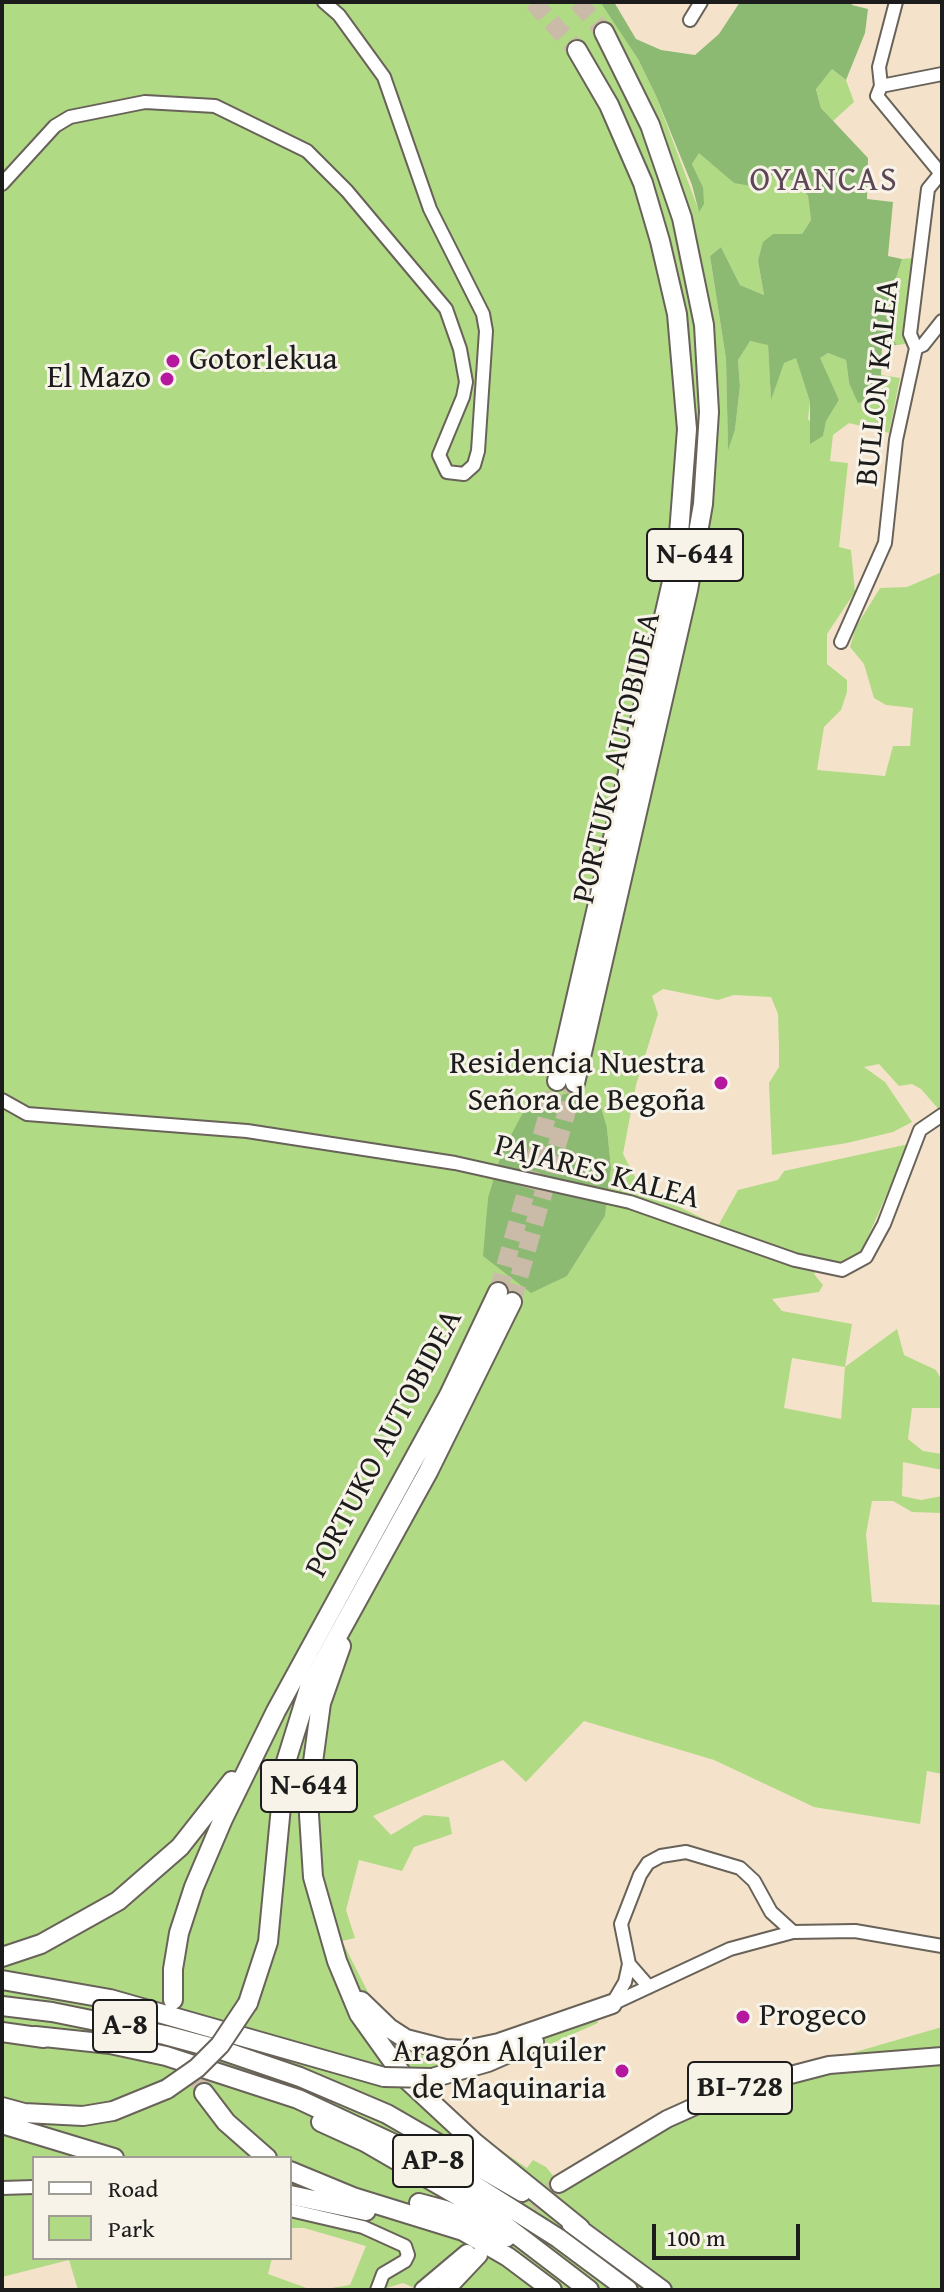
<!DOCTYPE html>
<html>
<head>
<meta charset="utf-8">
<style>
  body { margin:0 }
  #map { position:relative; width:944px; height:2292px; overflow:hidden; background:#f4e3ca; font-family:"Gentium Book Plus",serif }
  canvas { display:block }
  .frame { position:absolute; inset:0; border:4px solid #1c1c1c; pointer-events:none }
  .legend { position:absolute; left:32px; top:2156px; width:260px; height:104px; box-sizing:border-box; background:#f7f3e8; border:2px solid #9f9d96; margin:0; padding:10px 14px; list-style:none; font-size:24px; color:#1c1c1c }
  .legend li { display:flex; align-items:center; gap:16px; height:40px }
  .legend b { width:40px; border:2px solid #9f9d96 }
  .scale { position:absolute; left:652px; top:2224px; width:148px; height:36px; box-sizing:border-box; border:4px solid #1c1c1c; border-top:0; padding-left:10px; font-size:24px; line-height:28px; white-space:nowrap; color:#1c1c1c; -webkit-text-stroke:6px #f7f3e8; paint-order:stroke }
</style>
</head>
<body>
<div id="map">
<canvas width="944" height="2292"></canvas>
<div class="frame"></div>
<ul class="legend">
<li><b style="height:10px;background:#fff"></b>Road</li>
<li><b style="height:22px;background:#b1da85"></b>Park</li>
</ul>
<div class="scale">100 m</div>
</div>
<script>
const g = document.querySelector('canvas').getContext('2d');
g.lineJoin = 'round';
function paint(path, color) {
  g.fillStyle = color;
  g.fill(path, 'evenodd');
}
function shape(rows) {
  const path = new Path2D();
  for (const r of rows) {
    path.moveTo(r[0], r[1]);
    for (let i = 2; i < r.length; i += 2) path.lineTo(r[i], r[i + 1]);
  }
  return path;
}
function strokePath(path, color, width, dash) {
  g.strokeStyle = color;
  g.lineWidth = width;
  g.lineCap = dash ? 'butt' : 'round';
  g.setLineDash(dash || []);
  g.stroke(path);
}
function label(font, color, halo, rows, align = 'center') {
  g.font = font + ' "Gentium Book Plus",serif';
  g.lineWidth = 6;
  g.setLineDash([]);
  g.textBaseline = 'middle';
  g.strokeStyle = halo;
  g.fillStyle = color;
  for (const [text, x, y, turn = 0] of rows) {
    g.save();
    g.translate(x, y);
    g.rotate((+turn || 0) * Math.PI / 180);
    g.textAlign = isNaN(turn) ? turn : align;
    if (halo) g.strokeText(text, 0, 0);
    g.fillText(text, 0, 0);
    g.restore();
  }
}
const green = shape([
  [2,2,602,2,638,59,656,96,699,211,703,187,692,164,699,152,734,183,772,175,798,182,808,196,811,220,802,234,773,234,758,261,764,295,740,285,721,247,710,256,726,359,728,447,735,430,740,386,738,360,749,341,768,344,771,399,783,363,796,357,810,402,808,419,823,436,825,422,839,400,819,358,828,353,846,360,849,383,872,398,881,375,900,378,889,433,849,423,833,435,830,461,848,463,839,547,851,550,855,592,827,634,827,664,847,680,847,692,841,710,824,727,817,770,885,776,893,746,910,746,913,708,886,705,874,698,864,664,850,647,856,627,880,588,907,587,942,572,942,1113,921,1089,912,1084,899,1086,879,1064,864,1067,885,1082,912,1122,893,1132,847,1143,772,1155,769,1083,779,1067,779,1048,778,1014,771,997,734,995,718,1000,663,989,652,996,658,1014,636,1085,623,1154,641,1188,718,1226,738,1190,778,1180,784,1171,909,1144,860,1255,840,1263,824,1262,814,1274,823,1285,819,1292,772,1299,782,1311,852,1324,845,1367,897,1329,904,1355,936,1370,942,1381,942,1408,912,1408,908,1439,923,1451,942,1454,942,1470,903,1462,902,1496,921,1500,942,1496,942,1513,912,1512,893,1501,872,1501,866,1534,872,1602,942,1605,942,1774,927,1771,920,1824,814,1807,714,1760,584,1721,526,1782,503,1760,373,1816,391,1835,424,1815,449,1817,452,1834,414,1847,402,1871,359,1860,346,1910,355,1938,342,1941,371,1998,389,2016,409,2031,448,2041,474,2041,591,2004,598,2023,478,2076,427,2088,479,2135,527,2168,533,2160,546,2167,555,2178,592,2155,824,2061,942,2027,942,2290,419,2290,403,2283,380,2290,319,2290,350,2285,366,2246,304,2228,290,2228,290,2158,34,2158,34,2258,272,2258,268,2274,312,2290,78,2290,69,2260,2,2277],
  [607,1128,611,1168,605,1216,567,1276,487,1220,488,1198],
  [792,1358,845,1367,841,1419,784,1408],
  [832,69,846,80,854,102,833,121,821,108,816,88],
  [914,258,905,344,897,345,889,337,887,308,902,259]
]);
const forest = shape([
  [614,2,636,39,661,50,695,55,719,34,740,2,852,2,852,5,868,9,865,33,846,80,832,69,816,89,821,108,868,158,867,199,893,202,888,256,902,259,887,308,889,336,897,345,882,346,881,375,872,399,858,403,849,383,846,360,828,353,820,358,839,400,826,421,823,436,810,444,810,402,796,358,784,363,771,400,768,345,750,341,738,360,740,386,735,430,728,450,726,359,710,256,721,247,740,285,764,295,758,261,763,242,773,234,802,234,811,220,808,196,798,182,772,175,757,187,734,183,699,153,692,164,703,187,704,204,699,212,692,185,656,96,638,59,601,3],
  [568,1093,599,1101,607,1128,611,1168,605,1216,567,1276,531,1293,483,1256,488,1198,502,1152,527,1105]
]);
const majorTunnel = shape([
  [512,2219,559,2184]
]);
const highwayTunnel = shape([
  [533,2,577,50],
  [578,2,604,32],
  [498,1292,557,1081],
  [512,1302,575,1083],
  [179,2026,204,2093]
]);
const minor = shape([
  [896,2,879,67,881,86,877,96,942,175],
  [690,20,701,2],
  [881,86,942,74],
  [2,184,55,126,70,117,145,102,215,106,307,151,347,191,446,309,460,349,466,382,463,397,439,455,447,472,464,474,474,465,478,451,486,331,483,314,430,209,384,77,339,15,324,2],
  [916,348,923,345,942,321],
  [841,642,885,543,896,440,916,348,910,334,928,189,941,173],
  [2,1100,27,1114,247,1131,455,1163,630,1202,795,1260,842,1270,866,1257,884,1224,920,1130,942,1115],
  [649,1987,629,1964,621,1924,640,1875,648,1863,661,1856,686,1852,740,1868,754,1881,771,1912,793,1932],
  [612,2004,730,1949,793,1932,855,1931,942,1946],
  [612,2004,625,1982,629,1964],
  [2,2188,34,2187],
  [290,2210,363,2227,405,2246,408,2255,405,2261,383,2274,377,2290]
]);
const major = shape([
  [559,2184,667,2119,729,2091,829,2065,942,2056],
  [423,2290,467,2253],
  [446,2290,479,2255]
]);
const highway = shape([
  [557,1081,677,560,687,429,677,314,660,241,643,183,609,105,577,50],
  [575,1083,688,590,703,504,709,412,704,325,682,218,650,125,604,32],
  [341,1646,321,1703,308,1799,313,1877,337,1961,359,2014,404,2077,475,2143,580,2228],
  [2,1957,41,1944,118,1901,180,1847,232,1781],
  [2,1980,110,1999,384,2077],
  [173,2000,173,1969,179,1933,194,1887,223,1819,276,1711,449,1395,498,1292],
  [361,2001,389,2028,406,2039,445,2049,466,2050,499,2043,612,2004],
  [248,2003,268,1942,285,1765,309,1688,428,1472,512,1302],
  [2,2006,52,2012,165,2035,221,2050,300,2077,387,2114,522,2192],
  [2,2032,44,2038],
  [35,2036,110,2044,166,2056,298,2099,452,2171,558,2238,628,2290],
  [432,2078,488,2062,534,2042],
  [204,2093,226,2122,267,2158],
  [2,2107,24,2113,83,2116,113,2111,167,2089],
  [321,2122,365,2142,491,2215,589,2290],
  [2,2124,114,2158],
  [290,2171,353,2197,463,2231,508,2257,552,2290],
  [290,2195,366,2211],
  [419,2203,445,2210,507,2237],
  [571,2223,662,2290]
]);
const highwayBridge = shape([
  [384,2077,432,2078],
  [167,2089,197,2068,220,2045,248,2003]
]);
const markers = [
  [173,361,8,"#b5179e"],
  [167,379,8,"#b5179e"],
  [721,1083,8,"#b5179e"],
  [743,2017,8,"#b5179e"],
  [622,2071,8,"#b5179e"]
];
const shields = [
  [695,555,96],
  [309,1786,96],
  [125,2026,64],
  [740,2088,104],
  [433,2161,80]
];
const shieldNames = [
  ["N-644",695,555],
  ["N-644",309,1786],
  ["A-8",125,2026],
  ["BI-728",740,2088],
  ["AP-8",433,2161]
];
const poiNames = [
  ["Gotorlekua",189,361,"left"],
  ["El Mazo",151,379],
  ["Residencia Nuestra",705,1065],
  ["Señora de Begoña",705,1102],
  ["Progeco",759,2017,"left"],
  ["Aragón Alquiler",606,2053],
  ["de Maquinaria",606,2090]
];
const streetNames = [
  ["BULLON KALEA",879,383,-84],
  ["PORTUKO AUTOBIDEA",618,758,-77],
  ["PAJARES KALEA",597,1173,15],
  ["PORTUKO AUTOBIDEA",385,1444,-62]
];
const neighbourhoodNames = [
  ["OYANCAS",824,181]
];
paint(green, '#b1da85');
paint(forest, '#8cba72');
strokePath(majorTunnel, '#c9bba7', 16, [16, 8]);
strokePath(highwayTunnel, '#c9bba7', 18, [18, 9]);
strokePath(minor, '#686259', 16);
strokePath(major, '#686259', 20);
strokePath(highway, '#686259', 22);
strokePath(minor, '#fff', 12);
strokePath(major, '#fff', 16);
strokePath(highway, '#fff', 18);
strokePath(highwayBridge, '#686259', 22, []);
strokePath(highwayBridge, '#fff', 18);
for (const [x, y, r, color] of markers) {
  const dot = new Path2D();
  dot.arc(x, y, r, 0, 2 * Math.PI);
  g.fillStyle = color;
  g.fill(dot);
  strokePath(dot, '#f7f3e8', 3);
}
for (const [x, y, w] of shields) {
  const box = new Path2D();
  box.roundRect(x - w / 2, y - 26, w, 52, 6);
  g.fillStyle = '#f7f3e8';
  g.fill(box);
  strokePath(box, '#1c1c1c', 2);
}
label('bold 30px', '#1c1c1c', null, shieldNames);
label('32px', '#1c1c1c', '#f7f3e8', poiNames, 'right');
label('32px', '#1c1c1c', '#f7f3e8', streetNames);
g.letterSpacing = '2px';
label('34px', '#5d4756', '#f7f3e8', neighbourhoodNames);
g.letterSpacing = '0px';
</script>
</body>
</html>
